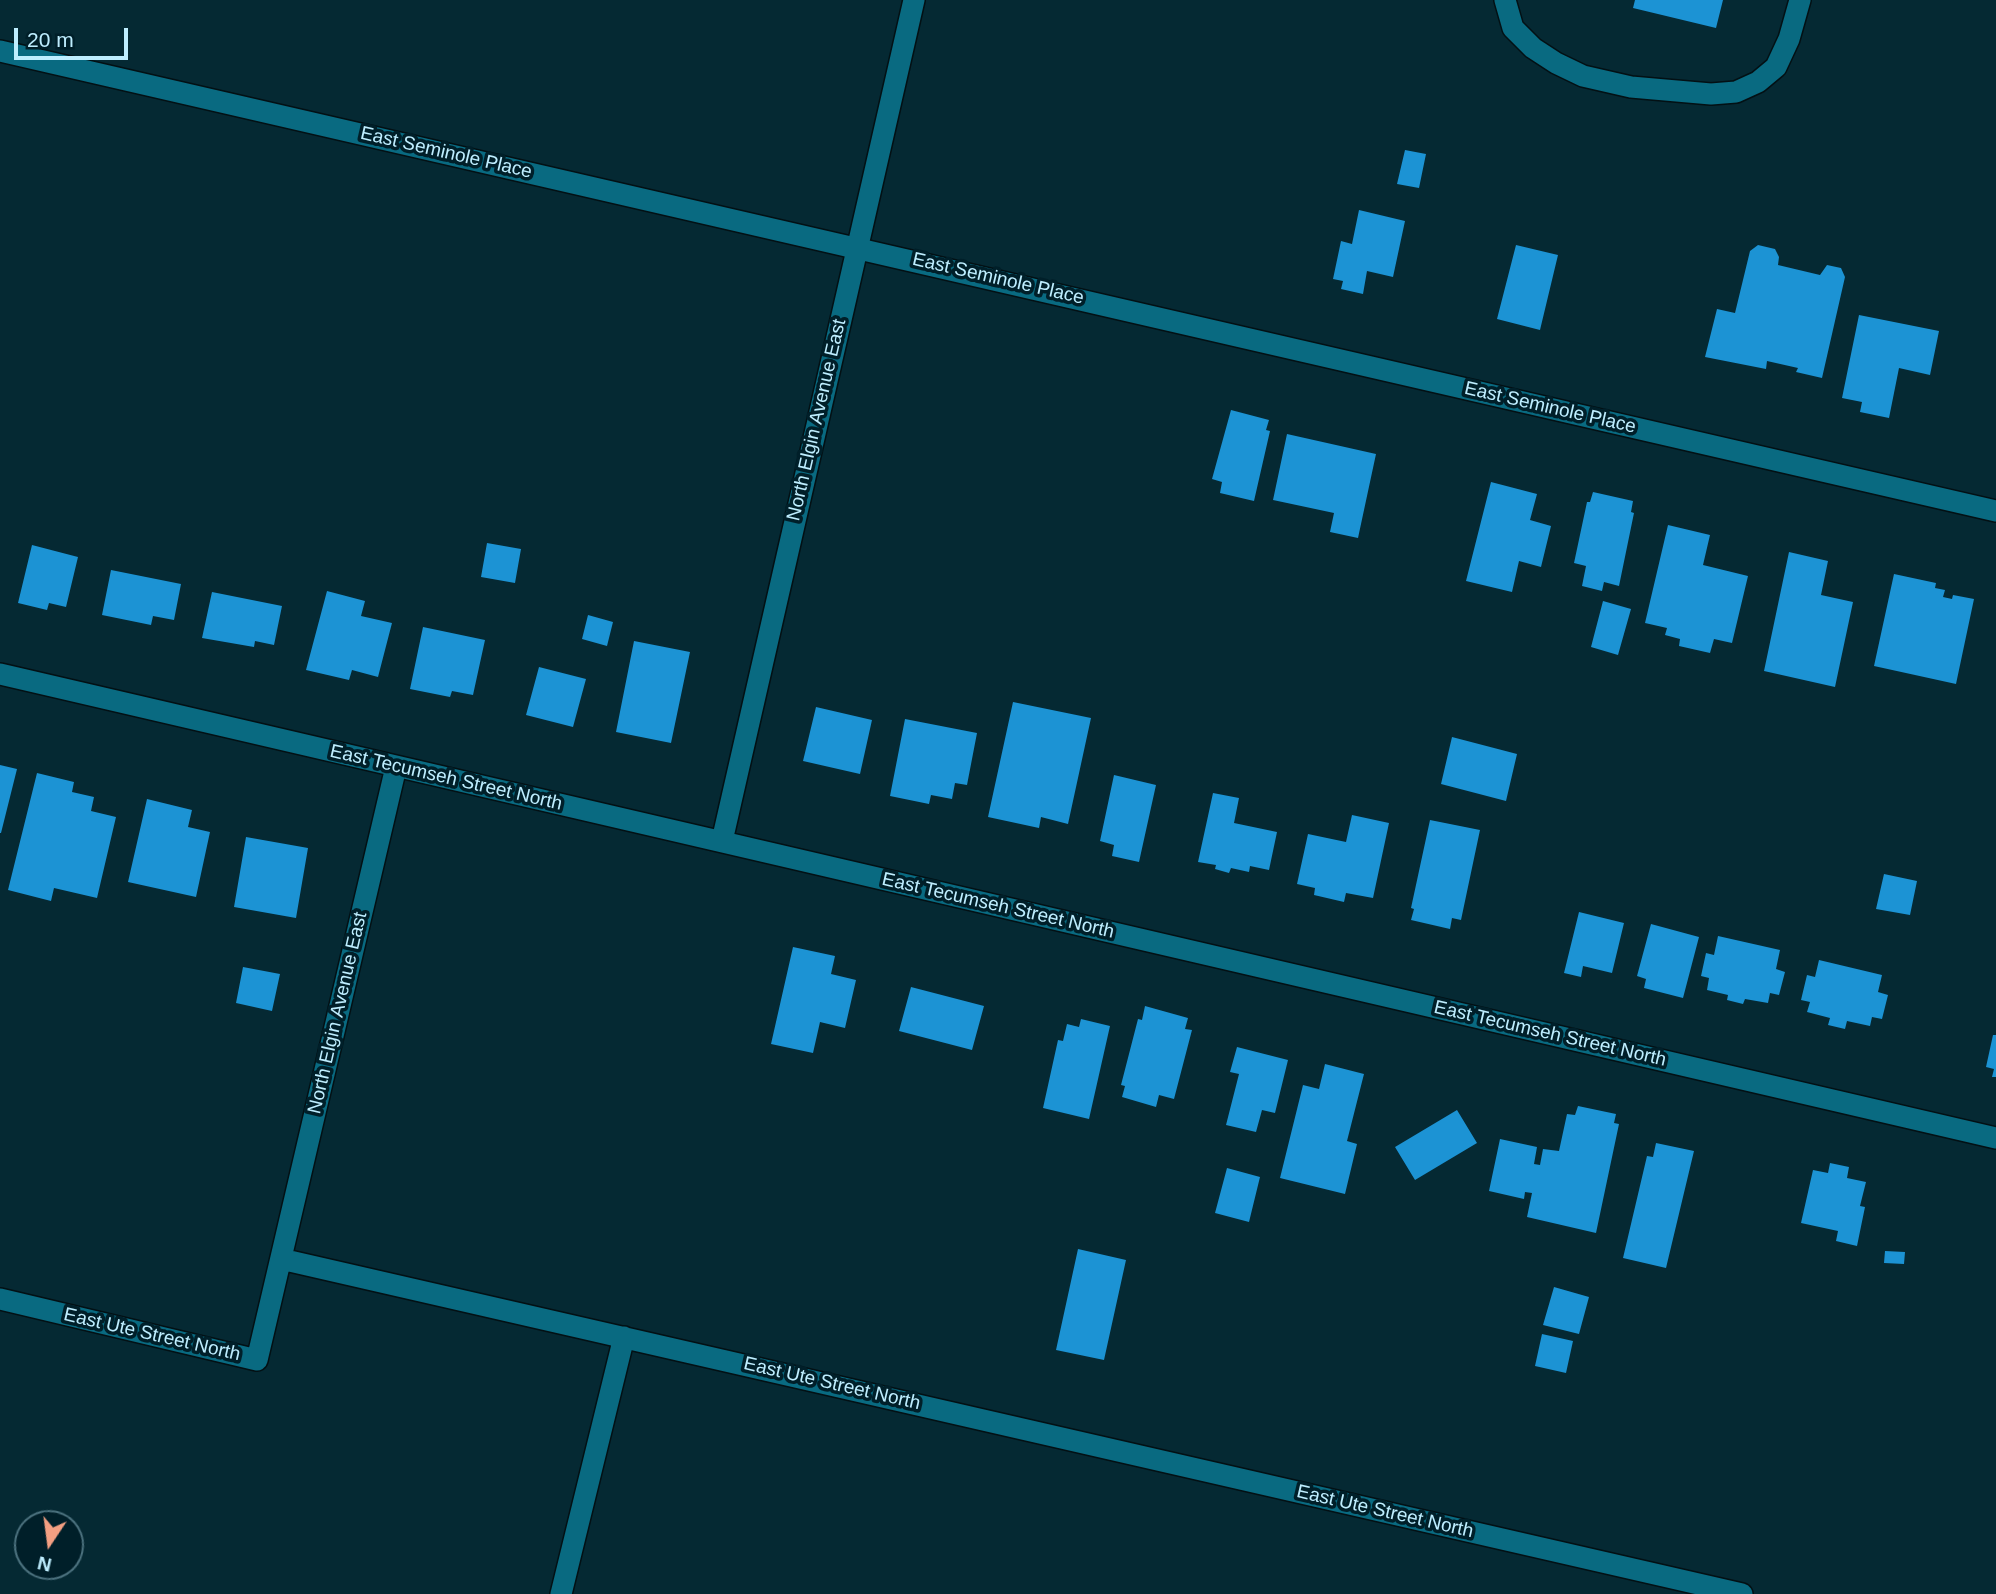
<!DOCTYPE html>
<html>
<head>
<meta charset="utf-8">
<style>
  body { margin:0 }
  #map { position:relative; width:1996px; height:1594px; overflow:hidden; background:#052933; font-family:Helvetica,sans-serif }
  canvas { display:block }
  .north { position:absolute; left:14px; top:1510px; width:70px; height:70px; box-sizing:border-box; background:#001f29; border:2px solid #4c727f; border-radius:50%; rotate:193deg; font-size:19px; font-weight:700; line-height:28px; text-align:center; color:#beeeff }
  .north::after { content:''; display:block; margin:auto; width:24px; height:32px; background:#f39f82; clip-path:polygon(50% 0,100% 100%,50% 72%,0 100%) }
  .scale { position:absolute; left:14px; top:28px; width:114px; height:32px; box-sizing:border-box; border:4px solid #beeeff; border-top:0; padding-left:9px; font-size:21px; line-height:24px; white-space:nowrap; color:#beeeff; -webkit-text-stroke:5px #001f29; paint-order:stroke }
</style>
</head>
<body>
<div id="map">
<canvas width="1996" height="1594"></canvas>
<div class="north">N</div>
<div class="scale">20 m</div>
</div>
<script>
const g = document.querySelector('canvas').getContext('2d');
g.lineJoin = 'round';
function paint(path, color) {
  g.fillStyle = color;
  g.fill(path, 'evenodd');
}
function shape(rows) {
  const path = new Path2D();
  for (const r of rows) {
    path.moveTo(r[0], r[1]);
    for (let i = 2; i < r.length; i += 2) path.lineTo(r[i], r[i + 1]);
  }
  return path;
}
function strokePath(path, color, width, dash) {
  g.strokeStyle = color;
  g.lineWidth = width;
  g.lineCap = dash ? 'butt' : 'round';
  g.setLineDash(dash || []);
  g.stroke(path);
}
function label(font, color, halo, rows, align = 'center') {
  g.font = font + ' Helvetica,sans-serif';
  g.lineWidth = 7;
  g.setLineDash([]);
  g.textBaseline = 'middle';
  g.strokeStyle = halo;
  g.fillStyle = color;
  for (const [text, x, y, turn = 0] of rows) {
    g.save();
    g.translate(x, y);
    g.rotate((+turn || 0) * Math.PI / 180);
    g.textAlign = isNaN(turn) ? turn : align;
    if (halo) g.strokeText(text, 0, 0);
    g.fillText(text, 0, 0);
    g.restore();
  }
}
const building = shape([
  [1635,0,1723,0,1716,28,1633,8],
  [1405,150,1426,154,1419,188,1397,184],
  [1359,210,1405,221,1393,277,1367,271,1363,294,1341,289,1343,281,1333,279,1341,241,1352,244],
  [1516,245,1558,255,1540,330,1497,319],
  [1758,245,1775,249,1779,257,1778,265,1820,275,1827,265,1841,268,1845,277,1822,378,1796,372,1798,368,1767,361,1766,369,1705,357,1717,309,1735,313,1750,251],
  [1859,315,1939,331,1930,375,1899,368,1889,418,1860,412,1862,402,1842,398],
  [1231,410,1269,420,1266,430,1270,431,1254,501,1220,493,1222,482,1212,479],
  [1287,434,1376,454,1358,538,1330,532,1334,513,1273,500],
  [1491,482,1537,494,1530,520,1551,526,1541,567,1519,561,1512,592,1466,581],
  [1593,492,1633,501,1631,512,1634,513,1619,586,1604,582,1602,591,1582,586,1586,566,1574,563,1587,502,1590,502],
  [1668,525,1710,535,1703,565,1748,576,1732,643,1714,639,1710,653,1679,646,1680,639,1665,635,1667,628,1645,623],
  [487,543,521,549,515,583,481,577],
  [32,545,78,557,66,607,49,603,47,610,18,603],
  [1789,552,1828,561,1821,595,1853,602,1835,687,1764,671],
  [111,570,181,584,174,620,153,616,151,625,102,615],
  [1894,574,1936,583,1935,588,1945,590,1943,597,1952,599,1953,595,1974,599,1956,684,1874,666],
  [327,591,365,601,361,616,392,623,378,677,352,670,349,680,306,670],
  [212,592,282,606,274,645,255,641,254,647,202,638],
  [1603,601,1631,609,1618,655,1591,647],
  [588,615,613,622,607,646,582,639],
  [423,627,485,640,473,695,452,691,450,697,410,689],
  [634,641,690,652,671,743,616,732],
  [539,667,586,679,573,727,526,715],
  [1013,702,1091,718,1068,824,1041,817,1039,828,988,817],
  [816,707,872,720,860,774,803,761],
  [905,719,977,733,967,785,955,783,952,799,931,795,929,804,890,796],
  [1452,737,1517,754,1506,801,1441,784],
  [0,765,17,769,1,833,0,833],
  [37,773,74,782,72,792,94,797,91,811,116,817,97,898,54,888,51,901,8,890],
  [1114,775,1156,785,1139,862,1112,856,1114,845,1100,841],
  [1213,793,1239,798,1234,823,1277,832,1269,870,1250,866,1249,872,1231,868,1229,873,1215,869,1216,865,1198,862],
  [147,799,192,810,188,827,210,832,196,897,128,882],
  [1352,815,1389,823,1373,898,1346,893,1344,902,1314,895,1315,888,1297,884,1308,834,1346,842],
  [1430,820,1480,830,1461,920,1452,918,1450,929,1411,920,1414,909,1411,908],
  [246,837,308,848,296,918,234,907],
  [1884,874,1917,881,1910,915,1876,909],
  [1579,912,1624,923,1612,973,1583,966,1581,977,1564,973],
  [1651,924,1699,937,1683,998,1644,988,1646,979,1637,976],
  [1718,936,1780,950,1776,969,1785,972,1779,995,1770,993,1768,1003,1745,999,1743,1004,1727,1000,1728,995,1707,990,1709,978,1701,976,1706,953,1714,955],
  [793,947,835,956,831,974,856,980,845,1028,820,1022,813,1053,771,1044],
  [1819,960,1882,975,1878,992,1888,995,1882,1019,1872,1017,1870,1026,1847,1021,1845,1029,1828,1025,1830,1018,1807,1012,1810,1002,1801,1000,1807,975,1815,977],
  [243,967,280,974,272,1011,236,1003],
  [911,987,984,1006,972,1050,899,1031],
  [1145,1006,1188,1018,1185,1029,1192,1030,1174,1099,1159,1095,1156,1107,1122,1097,1125,1086,1121,1085,1138,1019,1142,1020],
  [1081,1019,1110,1026,1089,1119,1043,1108,1058,1040,1063,1041,1067,1024,1079,1027],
  [1993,1035,1996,1035,1996,1077,1992,1077,1994,1069,1986,1067],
  [1237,1047,1288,1060,1275,1113,1262,1110,1256,1132,1226,1125,1239,1074,1230,1072],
  [1325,1064,1364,1074,1347,1141,1357,1144,1345,1194,1280,1178,1303,1085,1319,1089],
  [1578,1106,1616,1114,1614,1123,1619,1124,1596,1233,1527,1217,1532,1193,1525,1192,1524,1199,1489,1191,1500,1139,1537,1147,1534,1164,1540,1165,1543,1149,1559,1151,1567,1114,1575,1115],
  [1457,1110,1477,1143,1415,1180,1395,1147],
  [1656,1143,1694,1151,1666,1268,1623,1258,1647,1156,1653,1157],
  [1830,1163,1849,1167,1847,1178,1866,1182,1860,1206,1865,1207,1857,1246,1836,1241,1838,1231,1801,1223,1813,1170,1828,1173],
  [1227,1168,1260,1177,1249,1222,1215,1213],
  [1078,1249,1126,1260,1104,1360,1056,1350],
  [1885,1251,1905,1252,1904,1264,1884,1263],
  [1554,1287,1589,1297,1579,1334,1543,1325],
  [1542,1334,1573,1341,1566,1373,1535,1366]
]);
const street = shape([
  [1505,0,1513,28,1533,48,1556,63,1583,76,1631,87,1711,94,1736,92,1758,82,1776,67,1789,39,1800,0],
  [0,51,1996,511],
  [0,674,1996,1138],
  [722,841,914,0],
  [281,1259,1742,1594],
  [0,1299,257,1360,396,767],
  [561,1594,624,1337]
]);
const streetNames = [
  ["East Seminole Place",446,153,13],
  ["East Seminole Place",998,279,13],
  ["East Seminole Place",1550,408,13],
  ["North Elgin Avenue East",817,420,-77],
  ["East Tecumseh Street North",446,778,13],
  ["East Tecumseh Street North",998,906,13],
  ["North Elgin Avenue East",338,1013,-77],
  ["East Tecumseh Street North",1550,1034,13],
  ["East Ute Street North",152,1335,13],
  ["East Ute Street North",832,1384,13],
  ["East Ute Street North",1385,1512,13]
];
paint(building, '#1c93d4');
strokePath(street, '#031014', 24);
strokePath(street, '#096a81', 21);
label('19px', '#beeeff', '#001f29', streetNames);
</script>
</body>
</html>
